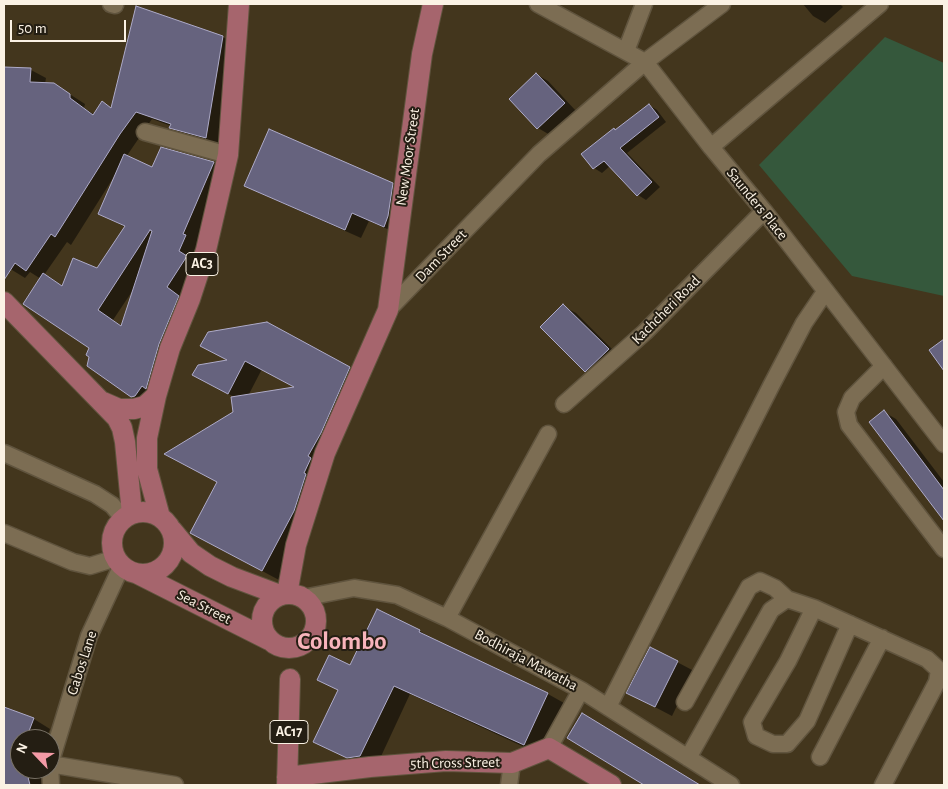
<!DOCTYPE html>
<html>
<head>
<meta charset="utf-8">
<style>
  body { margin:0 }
  #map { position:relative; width:948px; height:789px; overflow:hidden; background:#43361d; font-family:"Alegreya Sans",sans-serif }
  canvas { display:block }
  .frame { position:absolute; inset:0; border:5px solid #fbf2e4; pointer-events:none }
  .north { position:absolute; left:10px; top:729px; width:50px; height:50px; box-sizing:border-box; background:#241e13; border:1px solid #7a7367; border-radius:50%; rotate:294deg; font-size:14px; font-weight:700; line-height:20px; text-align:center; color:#fbf2e4 }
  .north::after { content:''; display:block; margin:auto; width:18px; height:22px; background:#f49aa6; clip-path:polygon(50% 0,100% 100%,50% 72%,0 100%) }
  .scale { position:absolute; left:10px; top:20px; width:116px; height:22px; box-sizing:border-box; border:2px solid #fbf2e4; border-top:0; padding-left:6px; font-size:15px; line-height:18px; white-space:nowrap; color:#fbf2e4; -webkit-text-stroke:4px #241e13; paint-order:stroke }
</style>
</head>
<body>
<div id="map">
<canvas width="948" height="789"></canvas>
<div class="frame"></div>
<div class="north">N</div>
<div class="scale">50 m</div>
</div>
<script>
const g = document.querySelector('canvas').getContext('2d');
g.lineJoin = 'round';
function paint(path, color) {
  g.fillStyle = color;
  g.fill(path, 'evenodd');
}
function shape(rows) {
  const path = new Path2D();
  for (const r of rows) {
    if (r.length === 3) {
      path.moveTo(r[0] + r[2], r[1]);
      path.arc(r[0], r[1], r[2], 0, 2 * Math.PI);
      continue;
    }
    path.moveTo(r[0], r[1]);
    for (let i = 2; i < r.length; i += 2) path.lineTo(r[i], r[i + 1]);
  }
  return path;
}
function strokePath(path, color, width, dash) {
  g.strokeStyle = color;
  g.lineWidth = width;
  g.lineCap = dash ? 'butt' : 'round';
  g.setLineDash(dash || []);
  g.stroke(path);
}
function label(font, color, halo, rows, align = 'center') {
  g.font = font + ' "Alegreya Sans",sans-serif';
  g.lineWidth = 4;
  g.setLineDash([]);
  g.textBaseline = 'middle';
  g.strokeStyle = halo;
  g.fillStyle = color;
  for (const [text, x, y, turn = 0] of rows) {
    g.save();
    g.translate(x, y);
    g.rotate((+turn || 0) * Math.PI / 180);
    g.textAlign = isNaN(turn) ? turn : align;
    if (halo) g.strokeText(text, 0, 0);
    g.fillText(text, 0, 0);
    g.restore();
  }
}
const green = shape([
  [885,37,944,63,944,296,852,276,759,165]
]);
const shadow = shape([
  [803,4,840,4,843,7,825,23,813,16],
  [223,37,238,46,221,146,186,136,171,128,171,126,152,119,126,157,153,168,162,148,214,163,230,172,148,406,132,396,91,347,41,279,30,272,25,278,4,265,4,68,31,70,46,78,45,84,54,84,85,104,84,108,95,115,103,103,112,109],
  [115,175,116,176,100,214,125,227,98,269,64,287,44,275,67,242,71,245],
  [133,290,122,326,113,320],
  [536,74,548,81,576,111,550,135,538,128,510,99],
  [649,105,657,110,666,122,627,153,660,187,646,200,638,195,610,166,602,173,594,168,616,131],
  [392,184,409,194,401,235,369,221,361,238,262,194,245,185],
  [563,306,576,313,620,357,598,378,586,371],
  [218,355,349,368,366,377,337,442,310,521,279,580,208,542,236,398,210,384,230,361],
  [262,369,297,388,248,396],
  [884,412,896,419,944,482,944,519,870,422],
  [377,611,420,631,435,641,548,694,564,703,539,754,410,694,377,765,364,767,315,741,339,690,319,680,351,667],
  [677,662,694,671,672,716,628,693],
  [4,709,34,719,50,729,46,739,20,739,20,769,41,769,44,785,4,785],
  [598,724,699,785,647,785,569,737]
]);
const building = shape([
  [136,6,223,36,206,138,169,128,171,124,136,112,120,134,55,237,51,234,26,271,15,263,4,280,4,67,31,68,30,82,54,83,70,94,70,98,93,115,102,101,111,108,136,6],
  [536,73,565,103,537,129,509,99,536,73],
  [649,104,659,117,620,148,652,182,637,196,604,161,593,169,581,154,614,128,615,130,649,104],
  [269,129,393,183,388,216,384,227,352,213,345,230,244,186,269,129],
  [161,147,214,162,183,234,186,235,179,251,187,256,167,287,179,296,159,344,146,389,142,386,135,396,131,397,87,366,89,357,86,355,89,348,23,304,43,273,62,286,73,258,97,268,125,226,98,214,124,154,152,167,161,147],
  [150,230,152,231,121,326,98,310,150,230],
  [563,304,609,349,585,372,540,327,563,304],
  [267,322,350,367,321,433,308,456,311,458,304,473,306,474,294,511,262,571,190,533,217,482,164,454,233,412,231,397,294,387,245,361,228,394,192,375,198,365,227,360,200,346,208,332,267,322],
  [944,339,944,371,929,350,944,339],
  [884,410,944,490,944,521,869,422,884,410],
  [377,609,420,630,419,632,548,693,524,745,394,686,360,756,347,758,313,742,338,690,317,680,329,655,350,665,377,609],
  [650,647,678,661,655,707,626,693,650,647],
  [4,707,34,718,26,739,20,739,20,769,26,769,30,785,4,785,4,707],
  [582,713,700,785,644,785,567,738,582,713]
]);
const minor = shape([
  [111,4,115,5],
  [538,4,645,62,711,147,764,211,944,444],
  [626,51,644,4],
  [145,132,228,155],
  [711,147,880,4],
  [388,310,539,154,645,62,722,4],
  [884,366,852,398,846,412,849,425,944,549],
  [564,404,645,332,764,211],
  [4,453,95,494,112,505,124,519],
  [4,533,73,562,90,566,116,558],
  [303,598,354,588,397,595,447,618,581,690,731,785],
  [814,608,788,661,752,722,756,736,773,744,787,744,807,721,850,624],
  [447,618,548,434],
  [685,702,749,587,760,581,775,588,787,599],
  [608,707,771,386,804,323,825,292],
  [549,748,581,690],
  [820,757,882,638],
  [688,758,771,610,787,599,814,608,927,659,939,670,937,682,883,785],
  [50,764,175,785],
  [51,785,50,764,89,636,122,565],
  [509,785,512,763]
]);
const major = shape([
  [4,302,117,418,122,428,125,442,132,514],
  [103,402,119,409,134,409,145,406,156,396],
  [143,543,31],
  [160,517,147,469,147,438,156,396,170,348,190,299,206,250,228,155,239,4],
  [172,530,191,553,210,566,232,577,280,595],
  [138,574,269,640],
  [289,621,27],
  [287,594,296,545,325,453,388,310,422,54,433,4],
  [287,777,370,767,446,761,512,763,549,748,611,785],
  [287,785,290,679]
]);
const shields = [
  [202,264,32],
  [289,732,38]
];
const shieldNames = [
  ["AC3",202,264],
  ["AC17",289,732]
];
const streetNames = [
  ["New Moor Street",408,157,-82],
  ["Saunders Place",757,204,51],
  ["Dam Street",441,256,-46],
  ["Kachcheri Road",666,310,-45],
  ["Sea Street",204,607,27],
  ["Bodhiraja Mawatha",526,660,28],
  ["Gabos Lane",82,663,-72],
  ["5th Cross Street",455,763,-1]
];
const townNames = [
  ["Colombo",342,641]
];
paint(green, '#35583c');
paint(shadow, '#0007');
paint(building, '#66637e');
strokePath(building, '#aeabc9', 1);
strokePath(minor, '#60543e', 19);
strokePath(major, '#60543e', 22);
strokePath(minor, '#7c6d53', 16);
strokePath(major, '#a6656d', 20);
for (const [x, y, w] of shields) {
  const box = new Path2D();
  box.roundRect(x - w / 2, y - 11.5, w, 23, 4);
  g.fillStyle = '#241e13';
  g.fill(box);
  strokePath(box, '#fbf2e4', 1);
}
label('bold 14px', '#fbf2e4', null, shieldNames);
label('15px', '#fbf2e4', '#241e13', streetNames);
label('bold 25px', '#f8b4bc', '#241e13', townNames);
</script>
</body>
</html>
